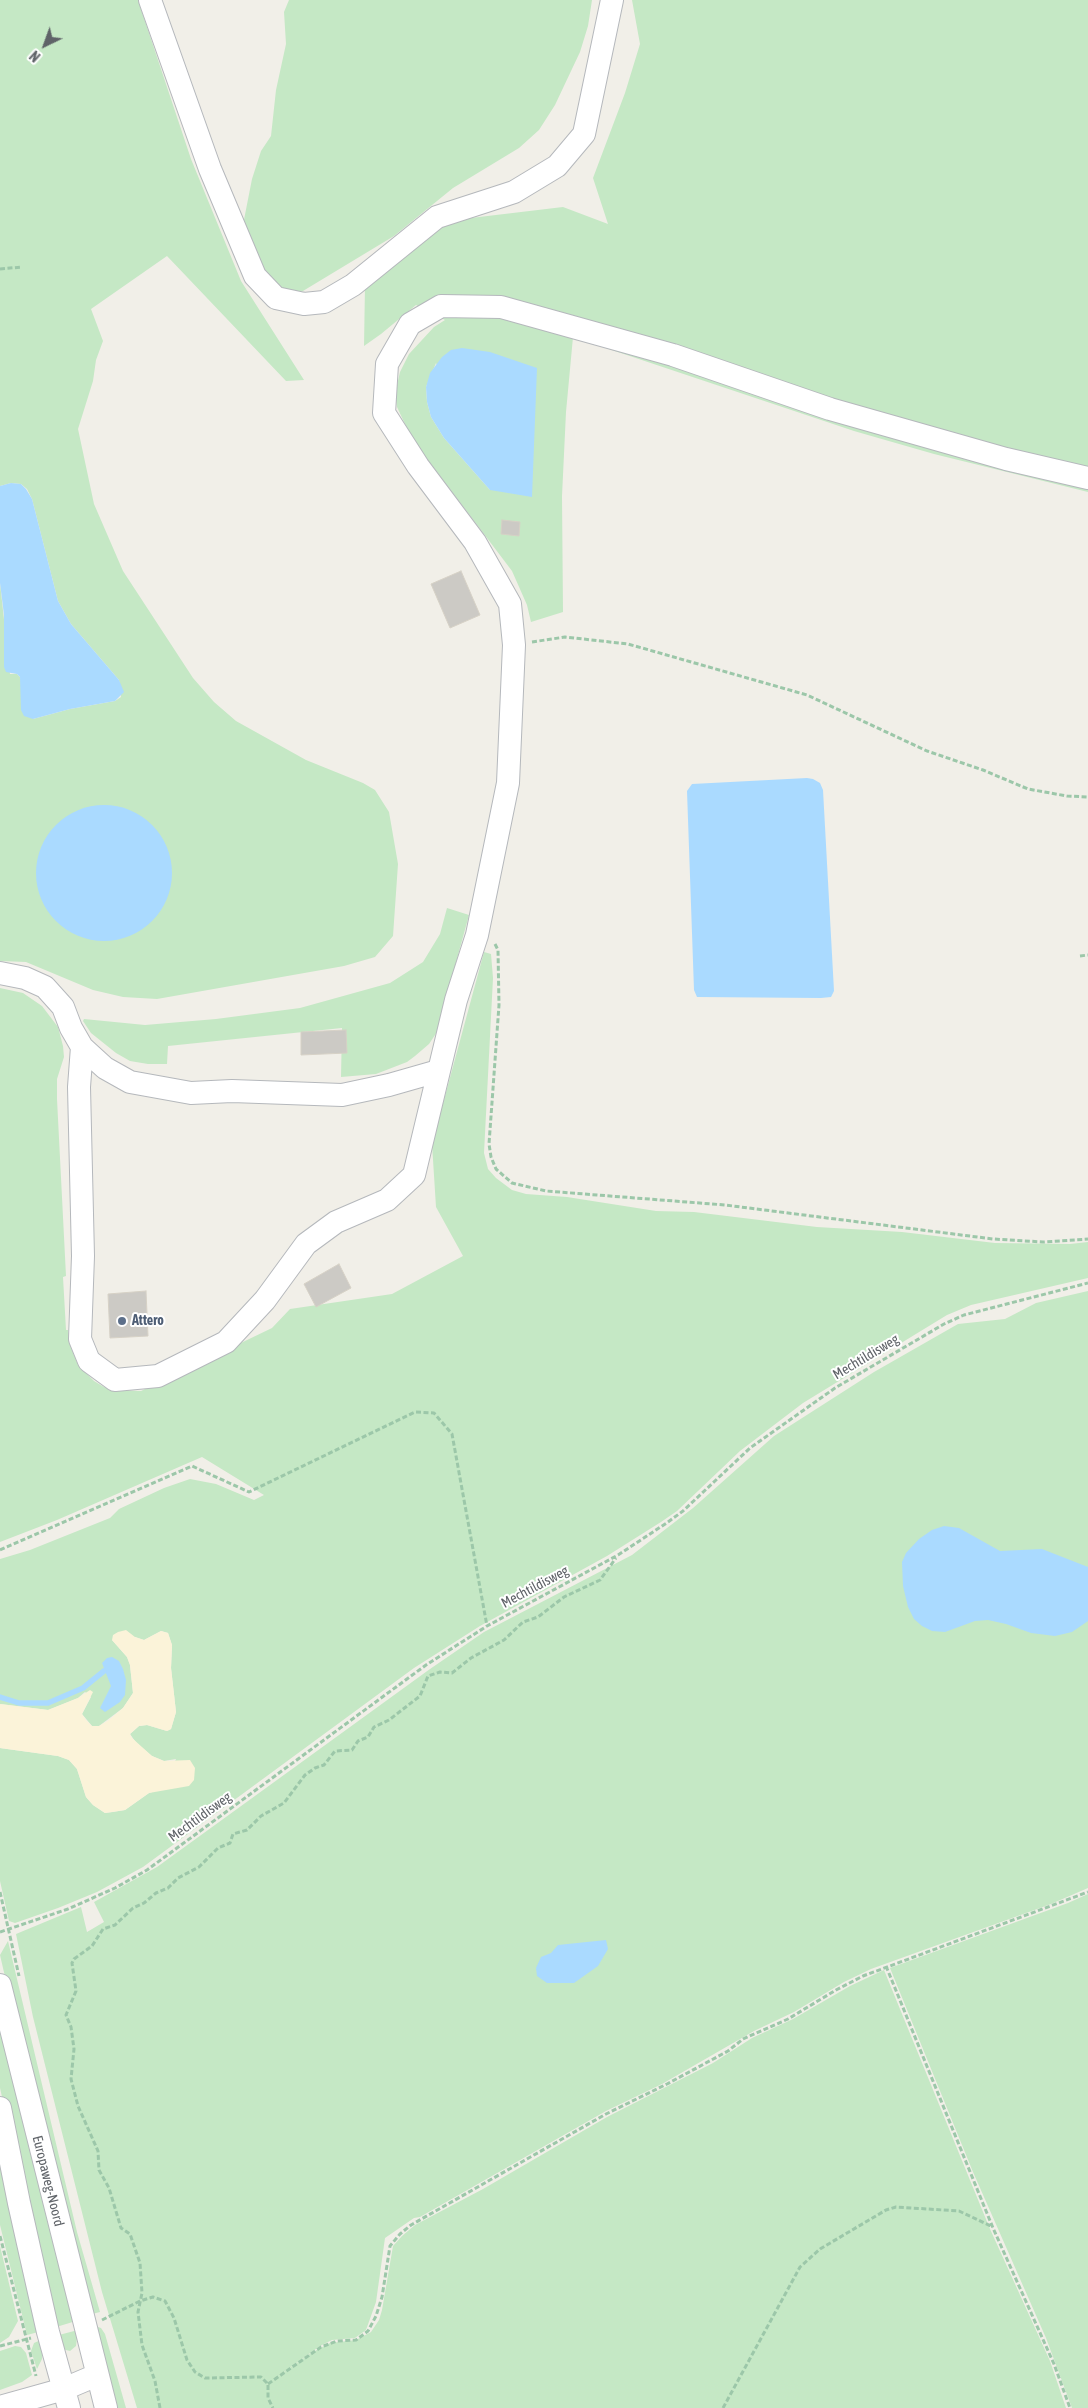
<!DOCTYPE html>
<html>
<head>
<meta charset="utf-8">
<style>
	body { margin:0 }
	#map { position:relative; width:1088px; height:2408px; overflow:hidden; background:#f1efe8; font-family:"Asap Condensed",sans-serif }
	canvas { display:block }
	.north { position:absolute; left:20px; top:20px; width:50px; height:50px; -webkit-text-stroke:4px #fff; paint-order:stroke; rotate:222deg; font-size:14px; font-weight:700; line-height:20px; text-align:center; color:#5f6368 }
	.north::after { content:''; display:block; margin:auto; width:18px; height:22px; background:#5f6368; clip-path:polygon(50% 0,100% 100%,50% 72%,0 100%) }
</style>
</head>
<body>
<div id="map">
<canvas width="1088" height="2408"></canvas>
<div class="north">N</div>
</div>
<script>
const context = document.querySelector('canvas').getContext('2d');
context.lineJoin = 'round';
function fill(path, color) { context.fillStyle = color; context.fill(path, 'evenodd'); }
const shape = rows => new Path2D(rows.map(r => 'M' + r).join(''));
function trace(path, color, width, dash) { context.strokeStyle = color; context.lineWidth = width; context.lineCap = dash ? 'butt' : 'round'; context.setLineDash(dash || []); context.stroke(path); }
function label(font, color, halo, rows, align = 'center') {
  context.font = font + ' "Asap Condensed",sans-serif'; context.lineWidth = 4; context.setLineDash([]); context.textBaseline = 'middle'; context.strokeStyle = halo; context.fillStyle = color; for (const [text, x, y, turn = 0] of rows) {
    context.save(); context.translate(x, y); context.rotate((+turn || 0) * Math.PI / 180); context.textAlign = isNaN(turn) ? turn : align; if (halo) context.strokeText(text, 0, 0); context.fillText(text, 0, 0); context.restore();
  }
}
fill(shape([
	[0,0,138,0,191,159,241,281,304,380,286,381,167,256,91,309,103,341,96,360,93,381,78,429,94,504,123,571,193,678,214,702,236,721,306,760,363,783,375,790,389,812,398,864,393,936,375,957,344,966,157,999,123,997,93,990,26,962,0,961,0,583,10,674,17,674,20,677,33,719,70,709,115,701,121,697,119,680,71,624,58,601,32,499,27,489,21,484,11,483,0,486],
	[289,0,592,0,588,26,580,52,555,105,539,130,519,148,453,188,394,236,298,294,283,290,255,276,240,240,252,179,261,151,271,136,276,90,286,44,284,12],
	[632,0,1088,0,1088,492,934,454,854,431,573,337,566,412,562,496,563,612,531,622,527,605,512,571,412,439,397,407,395,394,400,372,409,354,434,327,445,320,416,305,381,334,364,346,365,286,409,242,454,220,563,207,608,224,593,178,625,93,640,44],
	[436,363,490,490,444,438,431,417,427,402,426,387],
	[447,908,469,915,437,1032,429,1044,415,1056,407,1062,376,1074,341,1077,342,1028,168,1046,167,1064,148,1064,130,1061,116,1053,91,1033,83,1021,84,1019,145,1025,216,1019,300,1008,390,983,423,962,440,934],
	[484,952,491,954,493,978,484,1153,488,1169,496,1178,512,1190,526,1194,567,1197,656,1211,694,1212,817,1227,902,1232,995,1243,1070,1244,1088,1242,1088,1278,971,1305,947,1315,803,1403,740,1451,677,1511,661,1522,607,1556,480,1626,414,1668,143,1867,97,1892,58,1908,15,1923,9,1921,0,1881,0,1748,58,1756,69,1760,77,1769,86,1797,93,1805,105,1813,113,1812,125,1810,149,1793,162,1789,176,1759,164,1761,152,1756,137,1744,130,1734,139,1726,147,1725,167,1731,171,1729,176,1712,171,1668,172,1645,168,1633,161,1631,144,1640,135,1637,112,1640,127,1657,130,1665,133,1693,123,1708,99,1726,92,1726,82,1714,91,1697,85,1692,78,1698,48,1710,0,1704,0,1559,30,1550,110,1518,119,1509,164,1488,190,1479,216,1484,254,1500,264,1495,202,1457,57,1520,0,1542,0,988,23,993,42,1006,58,1027,63,1046,64,1057,57,1079,57,1099,66,1276,63,1277,66,1330,68,1330,70,1345,78,1365,94,1381,104,1387,115,1390,141,1391,272,1328,290,1309,392,1294,463,1256,436,1207,432,1144],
	[1088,1291,1088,1888,1051,1904,871,1969,844,1982,794,2012,754,2031,662,2084,606,2111,420,2217,414,2218,385,2238,376,2302,366,2330,355,2338,332,2340,320,2346,270,2382,311,2353,330,2343,356,2340,371,2332,379,2320,382,2310,393,2246,402,2236,415,2225,483,2189,607,2117,713,2063,752,2038,793,2019,850,1986,884,1970,990,2229,1050,2361,1066,2408,137,2408,102,2292,33,2017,16,1934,81,1907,87,1932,104,1922,94,1902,157,1867,430,1669,484,1632,632,1555,693,1508,774,1436,874,1372,958,1324,1005,1319,1036,1303],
	[1088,1894,1088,2408,1072,2408,1046,2338,973,2172,890,1968,1068,1903],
	[8,1941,77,2232,100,2312,88,2315,38,2120,0,1955],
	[0,2015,76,2321,53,2328,0,2088],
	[0,2158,42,2331,27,2335,0,2225],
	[0,2246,18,2321,9,2337,0,2343],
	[95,2326,101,2328,105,2334,126,2408,114,2408],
	[78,2330,76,2346,70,2351,62,2349,55,2336],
	[43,2339,42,2359,37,2369,31,2351,34,2343],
	[15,2346,21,2347,26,2353,32,2375,22,2382,0,2390,0,2351]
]), '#c5e8c5');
fill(shape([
	[126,1630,135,1637,144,1640,161,1631,168,1633,172,1645,171,1668,176,1712,171,1729,167,1731,147,1725,139,1726,130,1734,132,1738,152,1756,164,1761,190,1760,195,1768,194,1780,189,1786,149,1793,125,1810,105,1813,93,1805,86,1797,77,1769,69,1760,58,1756,0,1748,0,1704,48,1710,78,1698,90,1690,93,1692,82,1714,86,1720,92,1726,99,1726,109,1720,123,1708,133,1693,130,1665,127,1657,112,1640,113,1635,118,1632]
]), '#fbf3d9');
fill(shape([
	[462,348,490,352,537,368,532,497,490,490,444,438,431,417,427,402,426,387,430,373,442,357,451,350],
	[11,483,21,484,26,489,32,499,58,601,71,624,119,680,124,692,115,701,70,709,33,719,24,716,21,710,20,677,17,674,6,672,4,667,4,615,0,583,0,486],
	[807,778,813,779,820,783,823,790,834,991,831,997,821,998,697,997,694,990,687,791,692,784],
	'36 873a68 68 0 1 1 136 0a68 68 0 1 1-136 0Z',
	[944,1526,959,1528,1000,1551,1042,1549,1088,1567,1088,1621,1072,1632,1055,1636,1031,1633,1006,1624,988,1620,975,1621,945,1632,932,1631,922,1626,914,1619,908,1607,903,1586,902,1562,906,1553,919,1539,932,1530],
	[112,1657,119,1661,123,1669,126,1680,125,1695,120,1702,105,1712,100,1708,111,1686,102,1663,107,1658],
	[606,1940,608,1949,598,1966,574,1983,547,1983,537,1976,536,1968,541,1957,551,1953,558,1945]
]), '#aadaff');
trace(shape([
	[0,1697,19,1703,48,1703,83,1688,104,1671]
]), '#aadaff', 5.5);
const building = shape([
	[502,520,520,522,519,536,501,534,502,520],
	[461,571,480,615,450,628,431,584,461,571],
	[346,1030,347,1053,301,1055,301,1032,346,1030],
	[339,1264,351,1288,316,1307,304,1284,339,1264],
	[146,1291,148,1336,110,1338,108,1294,146,1291]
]);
fill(building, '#cccac5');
trace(building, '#d6d1c6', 1);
const minor = shape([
	[150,0,210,169,255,276,276,298,304,304,324,302,353,285,437,217,514,192,557,166,584,134,612,0],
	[0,973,25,978,45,987,63,1007,71,1028,82,1047,105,1068,130,1082,191,1093,232,1091,342,1095,389,1085,438,1071],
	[82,1047,79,1087,83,1256,80,1339,89,1361,115,1380,158,1376,226,1342,265,1300,306,1244,336,1222,387,1200,414,1175,456,1000,477,935,508,783,514,645,510,604,475,542,418,466,384,413,387,364,410,324,441,306,501,307,673,355,830,409,1006,459,1088,478],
	[0,1985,106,2408],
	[0,2108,19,2203,48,2332,69,2408],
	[0,2407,64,2389,97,2375]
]);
trace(minor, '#b5b8bc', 24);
trace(shape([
	[0,269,22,267],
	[532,642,565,637,628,644,807,695,927,751,983,770,1028,789,1067,796,1088,797],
	[495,944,498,950,499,1005,489,1144,491,1157,496,1169,512,1183,546,1191,725,1205,993,1239,1043,1242,1088,1239],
	[1080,956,1088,955],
	[0,1550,192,1466,249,1492,415,1412,434,1413,452,1434,487,1626],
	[0,1892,19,1976],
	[0,1932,68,1909,115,1888,147,1870,426,1665,487,1626,618,1555,668,1522,683,1511,750,1448,835,1388,944,1324,964,1315,1088,1283],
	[886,1966,993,2228,1054,2364,1070,2408],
	[0,2236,36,2376],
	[102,2320,140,2301,153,2297,165,2301,174,2318,187,2360,195,2372,205,2378,261,2377,268,2384,268,2398,273,2408],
	[0,2346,31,2338],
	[268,2384,321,2347,337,2341,356,2340,368,2331,376,2316,382,2297,390,2246,400,2234,411,2225,606,2114,667,2084,728,2051,743,2039,788,2019,836,1990,863,1976,1088,1892],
	[160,2408,155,2381,142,2345,138,2312,142,2293,140,2263,130,2234,121,2228,109,2188,99,2170,98,2151,78,2106,71,2079,74,2049,71,2027,66,2015,76,1991,72,1963,74,1959,92,1946,103,1929,115,1925,133,1908,144,1903,156,1893,168,1888,178,1878,199,1867,218,1848,230,1843,233,1834,247,1830,261,1816,284,1803,305,1775,315,1768,324,1765,335,1751,352,1750,358,1741,368,1737,374,1727,389,1720,420,1696,428,1676,440,1672,452,1673,471,1658,504,1640,523,1622,538,1617,564,1597,600,1580,616,1558],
	[723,2408,800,2267,820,2249,886,2210,896,2207,959,2211,993,2227]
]), '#9cc7a9', 3, [5, 2.5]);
trace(minor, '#fff', 22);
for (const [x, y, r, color] of [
	[122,1321,5,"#5c6f8a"]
]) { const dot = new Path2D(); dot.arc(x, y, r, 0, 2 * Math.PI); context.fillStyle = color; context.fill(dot); trace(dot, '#fff', 2); }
label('bold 14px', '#4e5e75', '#fff', [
	["Attero",132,1321]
], 'left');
label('14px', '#5f6368', '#fff', [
	["Mechtildisweg",866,1357,-31],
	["Mechtildisweg",535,1587,-28],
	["Mechtildisweg",200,1817,-36],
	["Europaweg-Noord",48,2181,76]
]);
</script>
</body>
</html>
